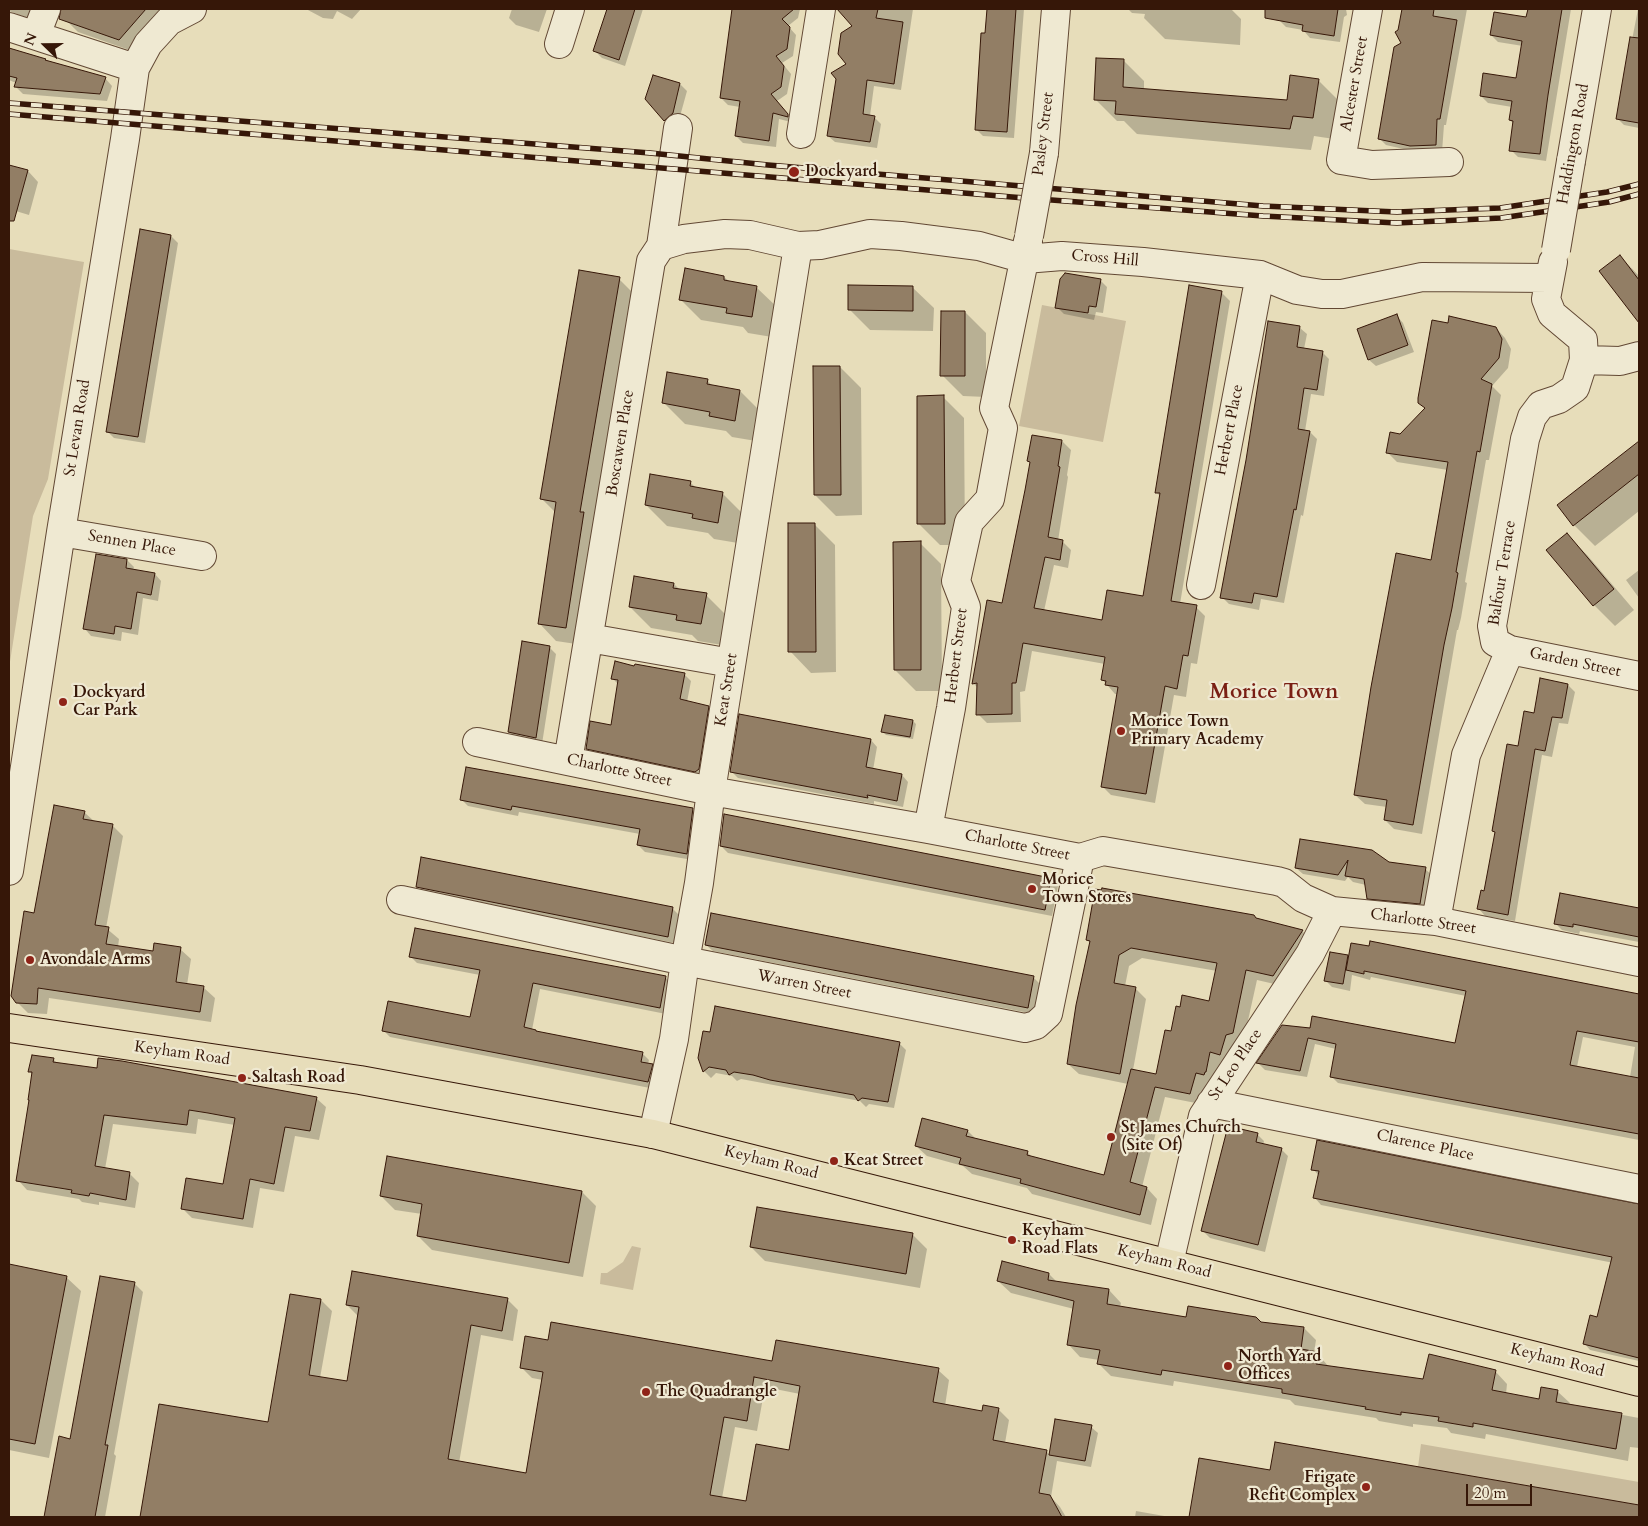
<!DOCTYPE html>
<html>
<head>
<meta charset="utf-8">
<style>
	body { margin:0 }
	#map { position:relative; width:1648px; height:1526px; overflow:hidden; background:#e7ddba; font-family:Cardo,serif }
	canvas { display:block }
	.frame { position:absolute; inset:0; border:10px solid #361708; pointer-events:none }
	.north { position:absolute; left:20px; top:20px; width:50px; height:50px; -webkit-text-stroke:4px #efe9d2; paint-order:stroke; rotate:292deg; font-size:14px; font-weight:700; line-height:20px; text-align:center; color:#361708 }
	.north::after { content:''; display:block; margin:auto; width:18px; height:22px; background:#361708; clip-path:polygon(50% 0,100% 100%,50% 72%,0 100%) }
	.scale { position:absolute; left:1466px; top:1484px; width:66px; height:22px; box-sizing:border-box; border:2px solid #361708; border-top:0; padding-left:6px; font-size:15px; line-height:18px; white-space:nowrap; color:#361708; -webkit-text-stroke:4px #efe9d2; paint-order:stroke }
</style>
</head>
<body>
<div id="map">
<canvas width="1648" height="1526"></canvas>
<div class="frame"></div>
<div class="north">N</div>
<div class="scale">20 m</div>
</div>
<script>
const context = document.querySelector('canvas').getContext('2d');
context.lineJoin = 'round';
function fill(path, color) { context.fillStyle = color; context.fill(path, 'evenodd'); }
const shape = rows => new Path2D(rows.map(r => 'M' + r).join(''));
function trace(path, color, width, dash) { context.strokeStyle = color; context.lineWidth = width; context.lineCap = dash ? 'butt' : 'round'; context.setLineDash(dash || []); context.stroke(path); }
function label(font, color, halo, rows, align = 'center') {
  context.font = font + ' Cardo,serif'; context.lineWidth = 4.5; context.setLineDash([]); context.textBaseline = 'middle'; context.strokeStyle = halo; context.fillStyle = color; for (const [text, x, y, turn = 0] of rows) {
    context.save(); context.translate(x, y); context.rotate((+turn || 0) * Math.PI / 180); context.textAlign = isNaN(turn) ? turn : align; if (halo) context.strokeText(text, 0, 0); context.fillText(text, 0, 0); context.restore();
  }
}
fill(shape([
	[9,249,84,262,48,479,33,516,9,668],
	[1042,305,1126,321,1103,442,1019,426],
	[632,1246,641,1248,633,1290,600,1284,601,1273,607,1273,623,1262],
	[1421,1444,1639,1482,1639,1505,1418,1467]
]), '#c9bb9c');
fill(shape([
	[9,9,31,9,28,18,9,11],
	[70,9,170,9,132,51,78,32,66,20],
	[306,9,361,9,352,19,337,11,333,19,323,18],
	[512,9,547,9,539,32,516,25,509,18],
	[608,9,643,9,625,66,602,58,595,51],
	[734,9,800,9,798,18,788,26,796,35,793,56,782,63,791,74,787,94,777,101,795,123,779,119,776,147,743,143,736,136,740,107,728,105,721,98],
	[846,9,913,9,901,90,874,86,870,116,874,117,881,124,877,148,835,142,828,136,847,64,854,27,845,16],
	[989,9,1024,9,1014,138,983,136,976,129],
	[1128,9,1231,9,1241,19,1240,45,1165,39,1144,18,1145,14,1132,13],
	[1281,9,1346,9,1347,15,1344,17,1340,42,1310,38,1303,30,1286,27,1279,20],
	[1403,9,1467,9,1446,125,1444,125,1442,152,1417,152,1386,145,1379,138,1402,43,1399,31],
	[1529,9,1571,9,1546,161,1518,157,1511,150,1514,124,1510,120,1512,107,1488,103,1481,96,1517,79,1523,46,1498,42,1491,35,1527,18],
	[1638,9,1639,9,1639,128,1624,125,1617,118],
	[9,49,105,78,112,86,107,101,23,94,15,86,16,83,9,80],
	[1123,60,1144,81,1144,90,1288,101,1318,80,1339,101,1334,139,1314,136,1311,150,1137,134,1124,121,1117,121,1096,100],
	[680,84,687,91,679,120,672,127,647,99],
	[9,166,28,171,38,182,29,215,9,209],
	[171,236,178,243,145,443,114,438,107,431],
	[1620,256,1639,276,1639,321,1600,272],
	[724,277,730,282,756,287,778,308,772,337,748,333,743,327,701,320,680,299],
	[619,279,636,296,583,645,556,641,539,623,556,513,542,499],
	[1100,280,1107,287,1103,313,1096,312,1094,320,1064,314,1057,307],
	[912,287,934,308,933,331,870,330,849,309],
	[1221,292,1230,301,1180,604,1196,607,1205,616,1197,664,1191,663,1186,697,1174,695,1155,803,1111,795,1102,786,1118,694,1115,694,1102,679,1105,664,1032,651,1025,691,1020,692,1021,722,987,723,978,714,978,688,974,684,988,602,1003,604,1062,441,1071,450,1067,475,1068,477,1058,541,1062,541,1071,550,1068,568,1054,565,1044,611,1103,621,1144,598,1161,497,1156,492],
	[965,312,986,333,986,397,963,396,942,375],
	[1397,316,1403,323,1414,352,1376,366,1369,360],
	[1300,328,1307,334,1304,349,1322,352,1329,359,1324,396,1311,394,1305,431,1310,432,1317,439,1303,516,1301,515,1284,603,1261,599,1259,610,1229,604,1222,597],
	[1496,328,1505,338,1511,349,1508,368,1492,386,1501,395,1489,460,1486,460,1465,582,1467,583,1461,618,1458,630,1457,630,1422,834,1394,829,1385,820,1387,807,1365,804,1355,795,1432,562,1448,470,1397,462,1387,452],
	[840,367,861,388,862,515,836,516,815,495],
	[707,380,713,387,740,391,761,412,756,441,732,437,726,431,685,424,664,403],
	[943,397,964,418,965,545,940,545,919,524],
	[1639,443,1639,511,1595,546,1574,525,1559,505],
	[690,482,696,488,722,493,743,514,738,543,714,539,708,533,667,526,646,505],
	[814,524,835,545,836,672,811,673,790,651],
	[1567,535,1588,556,1634,610,1615,626,1594,605,1548,550],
	[920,543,941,564,942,691,916,691,895,670],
	[127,560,134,567,133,570,155,574,161,581,158,601,143,598,138,635,122,632,121,641,91,636,85,629],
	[1639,570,1639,598,1626,580],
	[674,584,680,590,706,595,727,616,722,645,698,641,692,635,651,628,630,607],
	[549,647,556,654,542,744,516,739,509,732],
	[684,674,691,681,687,702,708,707,715,714,705,776,594,755,587,748,612,726,618,684,612,678],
	[1568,685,1575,692,1568,724,1559,723,1552,757,1542,755,1515,921,1485,916,1479,909,1485,892,1496,833,1493,831,1535,715],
	[913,721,916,724,913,739,886,735,883,732],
	[871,740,877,747,873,770,902,775,908,782,903,807,874,801,874,804,738,778,731,771],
	[461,799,692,809,699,816,693,860,645,852,638,845,640,834,519,812,518,816,468,806],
	[84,812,95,822,112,825,123,836,106,928,119,939,118,947,154,953,180,949,191,959,187,985,204,988,215,998,211,1022,49,998,47,1014,28,1013,17,1002,35,915],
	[721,846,1051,879,1058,886,1052,916,728,853],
	[1372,851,1389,863,1425,869,1432,875,1426,910,1375,905,1368,898,1366,885,1353,882,1348,877,1345,881,1303,874,1296,868],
	[418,886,672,908,679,915,675,943,424,893],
	[1561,894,1639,909,1639,942,1580,931,1579,934,1562,930,1555,923],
	[1258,920,1302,931,1313,941,1283,986,1257,980,1243,1043,1230,1064,1221,1062,1216,1082,1214,1085,1207,1083,1201,1104,1165,1097,1142,1187,1147,1188,1157,1199,1151,1225,1032,1194,1027,1188,972,1174,963,1166,927,1156,916,1146,968,1131,977,1140,1027,1152,1033,1158,1104,1177,1128,1084,1079,1074,1068,1064,1091,944,1087,939],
	[1142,958,1217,971,1210,1003,1157,1075,1133,1070,1146,999,1135,988,1125,986,1129,966],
	[1371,942,1639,995,1639,1140,1338,1083,1331,1076,1336,1049,1315,1044,1307,1077,1265,1070,1258,1063,1282,1027,1456,1045,1466,996,1371,977,1370,980,1352,975,1350,991,1332,987,1325,980,1348,956,1349,958,1370,948],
	[1583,1037,1635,1047,1630,1077,1577,1067],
	[706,945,1033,977,1040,984,1034,1014,713,951],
	[410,956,665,977,672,984,666,1014,540,989,532,1030,538,1033,642,1053,649,1060,648,1064,652,1065,659,1072,655,1089,390,1037,383,1030,471,1018,480,975,417,963],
	[899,1043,906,1050,894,1108,869,1104,866,1107,860,1101,741,1079,737,1081,732,1076,716,1073,711,1078,704,1071,699,1058],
	[53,1059,58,1064,316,1098,326,1107,319,1140,295,1136,284,1192,260,1188,253,1228,192,1218,182,1208,224,1186,235,1125,198,1119,196,1134,113,1124,105,1169,129,1173,139,1183,135,1208,99,1202,99,1205,82,1202,79,1199,27,1190,18,1180,30,1101,33,1075,30,1072],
	[1257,1134,1264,1141,1263,1145,1281,1149,1288,1156,1265,1252,1210,1238,1203,1231],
	[1313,1169,1639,1205,1639,1268,1321,1205,1315,1198,1319,1176],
	[582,1192,596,1206,583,1277,432,1250,418,1236,422,1214,395,1210,381,1196],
	[913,1235,927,1249,920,1288,765,1261,751,1247],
	[1003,1263,1049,1274,1057,1282,1109,1290,1121,1303,1120,1307,1187,1318,1304,1328,1316,1340,1314,1353,1317,1353,1329,1367,1424,1380,1495,1371,1507,1384,1506,1394,1540,1400,1557,1391,1570,1403,1569,1405,1639,1418,1639,1448,1630,1447,1628,1461,1486,1434,1485,1439,1451,1433,1447,1428,1413,1424,1413,1427,1379,1421,1376,1418,1295,1405,1290,1400,1174,1381,1173,1386,1111,1376,1099,1364,1099,1360,1080,1357,1068,1344,1074,1309,1011,1293,998,1281],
	[9,1265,66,1277,81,1291,49,1458,9,1450],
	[134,1283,143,1292,114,1454,116,1456,105,1517,46,1517,60,1438,71,1440],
	[1605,1289,1639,1298,1639,1361,1590,1350,1584,1343,1598,1318],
	[291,1295,321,1300,332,1311,320,1378,348,1383,358,1316,347,1305,507,1299,518,1310,513,1341,481,1335,459,1463,527,1474,543,1380,532,1378,521,1367,549,1342,773,1362,938,1370,949,1380,945,1406,983,1412,998,1409,1009,1420,1005,1443,1046,1451,1050,1455,1091,1427,1098,1433,1091,1467,1057,1461,1051,1497,1060,1507,1066,1517,141,1517,160,1405,269,1424],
	[765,1387,800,1394,790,1451,747,1502,722,1498,735,1427,757,1431],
	[1276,1444,1639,1506,1639,1517,1190,1517,1200,1460,1271,1472],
	[1136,1511,1170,1517,1135,1517]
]), '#0003');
const building = shape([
	[61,9,146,9,119,40,59,19,61,9],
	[607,9,635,9,619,60,593,51,607,9],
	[732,9,794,9,782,19,790,27,787,49,776,56,784,66,781,87,771,94,788,114,788,117,773,113,769,141,735,136,740,101,720,98,732,9],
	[837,9,878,9,876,18,903,22,894,84,867,80,863,114,875,116,870,142,827,136,836,79,831,73,846,64,838,54,841,33,852,26,837,9],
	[987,9,1016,9,1007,132,975,130,981,33,985,33,987,9],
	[1265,9,1338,9,1334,36,1302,31,1303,25,1265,18,1265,9],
	[1402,9,1434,9,1433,16,1457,20,1440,119,1437,119,1436,145,1410,146,1378,139,1394,47,1401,43,1395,32,1398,30,1402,9],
	[1528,9,1562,9,1548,95,1540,154,1509,151,1513,121,1509,120,1512,101,1480,96,1483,73,1516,78,1522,41,1490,35,1494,12,1526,17,1528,9],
	[1630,37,1639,38,1639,123,1616,119,1630,37],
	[9,48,46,59,45,60,106,77,100,94,14,87,17,78,9,76,9,48],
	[1096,58,1124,59,1123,87,1287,100,1290,75,1319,79,1313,118,1293,116,1290,129,1115,114,1116,101,1094,100,1096,58],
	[653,75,680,83,673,113,664,121,645,99,653,75],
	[9,165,28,170,14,221,9,221,9,165],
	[140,229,171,235,138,437,106,432,140,229],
	[1620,255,1639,280,1639,323,1599,271,1620,255],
	[685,268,724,276,724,280,757,286,752,317,726,313,727,308,679,300,685,268],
	[579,270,620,277,580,512,584,512,566,628,538,624,556,502,540,499,579,270],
	[1065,273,1101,279,1096,307,1089,306,1088,313,1055,308,1060,279,1065,273],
	[848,285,913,286,913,311,848,310,848,285],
	[1189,285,1222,291,1171,601,1197,605,1188,656,1183,655,1177,689,1165,686,1146,794,1101,787,1118,687,1105,685,1106,681,1101,680,1105,657,1023,643,1016,683,1012,683,1012,714,976,715,977,683,972,684,987,600,1002,603,1025,490,1030,462,1027,461,1032,435,1062,440,1058,466,1060,467,1048,537,1063,540,1060,560,1045,557,1034,608,1102,620,1107,590,1143,596,1160,493,1155,493,1189,285],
	[941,311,965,311,965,376,940,376,941,311],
	[1397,314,1408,345,1368,360,1357,329,1397,314],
	[1449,316,1496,327,1502,339,1499,358,1481,379,1492,384,1480,452,1477,451,1456,572,1458,573,1452,608,1444,645,1413,825,1384,820,1387,800,1354,795,1371,687,1396,553,1431,560,1448,462,1386,453,1390,432,1400,434,1425,408,1418,403,1418,398,1432,320,1448,323,1449,316],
	[1268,321,1300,326,1297,347,1323,351,1317,390,1304,388,1298,429,1310,431,1296,510,1294,509,1277,597,1254,593,1252,603,1220,598,1246,460,1268,321],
	[813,366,840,366,841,495,814,495,813,366],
	[667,372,708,379,707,384,740,390,735,421,709,416,710,412,662,403,667,372],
	[944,395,945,524,917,524,917,396,944,395],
	[1639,441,1639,474,1573,526,1557,505,1639,441],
	[650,474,691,481,690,486,723,492,718,523,692,518,693,514,645,505,650,474],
	[788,523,815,523,816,652,788,652,788,523],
	[1567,533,1614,589,1593,606,1546,550,1567,533],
	[921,541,921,670,894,670,893,542,921,541],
	[96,554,127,559,126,568,155,573,151,595,137,592,131,629,115,626,114,634,83,629,96,554],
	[634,576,674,583,673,588,707,593,701,624,676,620,677,615,629,607,634,576],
	[522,641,550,646,536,738,508,732,522,641],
	[615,661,634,666,635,664,685,673,680,699,709,706,699,769,695,772,586,749,590,721,611,725,618,680,611,679,615,661],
	[1540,678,1568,684,1562,718,1552,717,1545,751,1535,749,1508,915,1477,909,1481,890,1484,891,1495,832,1492,831,1507,744,1518,746,1524,711,1534,713,1540,678],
	[739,714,871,739,866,767,902,774,897,801,867,795,868,798,730,772,739,714],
	[885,715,913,720,910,737,881,732,885,715],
	[466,767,693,808,687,854,637,845,640,829,512,806,511,810,460,800,466,767],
	[54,805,85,811,83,819,113,824,95,925,109,927,106,944,153,951,154,943,181,947,176,982,204,986,200,1012,38,988,37,1004,16,1003,11,996,24,911,34,913,54,805],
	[724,814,1051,878,1045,910,720,846,724,814],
	[1300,839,1372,850,1389,862,1426,867,1420,904,1367,899,1364,879,1345,876,1348,860,1338,875,1295,868,1300,839],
	[421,857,673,907,668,937,416,887,421,857],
	[1102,888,1254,915,1256,918,1303,930,1273,976,1246,970,1233,1033,1226,1035,1220,1055,1210,1052,1206,1072,1205,1072,1204,1075,1196,1073,1190,1094,1155,1087,1130,1182,1147,1187,1140,1215,1020,1183,1021,1179,959,1164,961,1158,915,1146,922,1118,968,1130,966,1136,1028,1151,1027,1155,1104,1175,1131,1069,1156,1074,1165,1030,1171,1031,1176,1006,1180,1007,1182,995,1209,1001,1217,963,1131,948,1119,955,1114,983,1136,987,1120,1074,1067,1064,1076,1005,1090,941,1086,940,1095,889,1101,890,1102,888],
	[1560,893,1639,908,1639,937,1573,924,1573,927,1554,924,1560,893],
	[711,913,1034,976,1028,1008,705,945,711,913],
	[415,928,666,976,660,1008,533,983,524,1027,536,1030,536,1031,643,1052,641,1062,653,1064,648,1082,382,1031,388,1001,470,1017,480,970,409,957,415,928],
	[1370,941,1639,994,1639,1042,1577,1031,1570,1065,1639,1078,1639,1134,1330,1077,1336,1044,1308,1038,1300,1071,1256,1063,1282,1025,1310,1028,1312,1016,1455,1043,1466,991,1364,971,1364,974,1346,970,1351,943,1369,946,1370,941],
	[1330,952,1348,955,1343,984,1324,981,1330,952],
	[715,1006,900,1042,888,1102,862,1098,858,1101,854,1095,770,1080,753,1075,734,1072,729,1075,726,1070,709,1067,703,1072,698,1058,703,1031,710,1032,715,1006],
	[32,1055,54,1058,53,1062,97,1068,98,1058,122,1061,317,1097,310,1131,285,1127,274,1184,250,1179,243,1219,181,1209,186,1178,223,1184,235,1118,208,1113,189,1110,187,1125,104,1115,95,1166,130,1172,126,1200,90,1193,89,1196,71,1193,72,1190,16,1181,29,1100,28,1100,32,1072,28,1072,32,1055],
	[1228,1126,1258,1133,1256,1142,1282,1148,1258,1245,1201,1231,1228,1126],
	[1317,1140,1639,1204,1639,1358,1583,1344,1590,1315,1597,1317,1612,1257,1313,1198,1319,1171,1311,1170,1317,1140],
	[387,1156,582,1191,569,1263,417,1236,422,1204,380,1196,387,1156],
	[757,1207,913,1233,906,1274,750,1247,757,1207],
	[1002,1261,1049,1273,1048,1280,1109,1289,1107,1304,1186,1317,1188,1306,1256,1317,1261,1322,1304,1327,1301,1349,1318,1352,1316,1364,1423,1379,1429,1354,1496,1370,1492,1390,1539,1399,1541,1387,1558,1390,1556,1402,1622,1413,1616,1449,1473,1423,1473,1427,1438,1421,1439,1417,1401,1412,1401,1415,1365,1409,1366,1407,1282,1393,1282,1389,1162,1370,1161,1375,1097,1364,1100,1350,1067,1345,1074,1301,997,1281,1002,1261],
	[9,1264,67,1276,35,1444,9,1439,9,1264],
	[352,1271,508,1298,502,1331,471,1325,448,1459,526,1473,543,1372,520,1368,525,1336,548,1340,551,1322,772,1361,776,1340,939,1368,933,1402,982,1411,983,1405,999,1408,993,1440,1047,1450,1039,1493,1050,1495,1062,1517,140,1517,159,1404,268,1422,290,1294,321,1299,309,1375,347,1381,359,1307,346,1305,352,1271],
	[754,1377,800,1386,789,1450,756,1444,746,1501,710,1495,724,1417,747,1421,754,1377],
	[100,1276,135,1282,105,1445,108,1445,95,1517,44,1517,59,1436,70,1439,100,1276],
	[1055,1419,1092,1425,1085,1461,1049,1455,1055,1419],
	[1275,1442,1639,1505,1639,1517,1189,1517,1199,1458,1270,1470,1275,1442]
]);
fill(building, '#927e65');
trace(building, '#361708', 1);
const minor = shape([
	[1368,9,1341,160,1372,165,1449,162],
	[9,27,135,68],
	[36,35,46,9],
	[559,44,570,9],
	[801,134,821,9],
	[1044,153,1056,9],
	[1571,161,1597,9],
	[661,246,684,239,725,234,750,235,798,246,820,245,870,234,901,236,979,246,1025,259,1062,256,1143,262,1260,275,1297,290,1322,294,1342,294,1422,277,1549,278],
	[1584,360,1620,361,1639,356],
	[61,532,202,556],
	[1201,585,1260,275],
	[589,638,731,663],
	[1510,650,1639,676],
	[477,742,711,791,928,829,1080,858,1103,851,1277,881,1284,883,1303,898,1332,911,1436,921,1639,962],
	[568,761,651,261,661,246,678,128],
	[928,829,951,708,966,607,956,581,969,522,990,499,1003,428,994,408,1028,241],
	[9,871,61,532,125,139,135,68,148,44,169,21,192,9],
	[401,900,685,961,1025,1028,1036,1025,1048,1014,1080,858],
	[1436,921,1466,755,1510,650,1495,642,1492,626,1525,439,1532,417,1541,405,1559,399,1575,388,1584,360,1583,340,1552,314,1546,299,1553,262],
	[1211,1103,1639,1189],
	[653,1134,674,1039,685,961,699,883,711,791,798,246],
	[1169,1263,1203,1116,1310,954,1332,911]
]);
const major = shape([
	[9,1028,360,1080,653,1134,1639,1382]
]);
trace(minor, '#624834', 30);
trace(major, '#361708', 30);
trace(minor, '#efe9d2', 28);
trace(major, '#e7ddba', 28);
const rail = shape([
	[9,103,650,153,768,165,1263,206,1397,212,1500,208,1607,192,1639,184],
	[9,114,1012,197,1263,216,1397,223,1501,218,1609,202,1639,194]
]);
trace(rail, '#361708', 5.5);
trace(rail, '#efe9d2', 4, [11]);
const minorBridge = shape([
	[1029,236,1044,153],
	[1556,250,1571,161]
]);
trace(minorBridge, '#624834', 30, []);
trace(minorBridge, '#efe9d2', 28);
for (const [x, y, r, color] of [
	[794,172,6,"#8f2418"],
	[63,702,5,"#8f2418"],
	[1121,731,5,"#8f2418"],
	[1032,889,5,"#8f2418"],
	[30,960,5,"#8f2418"],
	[242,1078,5,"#8f2418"],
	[1111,1137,5,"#8f2418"],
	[834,1161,5,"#8f2418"],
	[1012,1240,5,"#8f2418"],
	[1228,1366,5,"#8f2418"],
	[646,1392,5,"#8f2418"],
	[1366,1487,5,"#8f2418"]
]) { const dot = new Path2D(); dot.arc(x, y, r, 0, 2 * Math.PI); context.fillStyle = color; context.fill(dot); trace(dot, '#efe9d2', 2); }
label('16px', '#361708', '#efe9d2', [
	["Alcester Street",1355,84,-80],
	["Pasley Street",1044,134,-83],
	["Haddington Road",1574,144,-80],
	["Cross Hill",1105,259,5],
	["St Levan Road",78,428,-81],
	["Herbert Place",1230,430,-79],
	["Boscawen Place",621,443,-81],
	["Sennen Place",132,544,10],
	["Balfour Terrace",1503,573,-81],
	["Herbert Street",957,656,-83],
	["Garden Street",1575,663,12],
	["Keat Street",727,690,-81],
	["Charlotte Street",619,771,12],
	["Charlotte Street",1017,846,11],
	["Charlotte Street",1423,922,8],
	["Warren Street",804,985,11],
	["Keyham Road",182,1054,8],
	["St Leo Place",1236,1065,-56],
	["Clarence Place",1425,1146,12],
	["Keyham Road",771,1163,14],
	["Keyham Road",1164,1262,14],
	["Keyham Road",1557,1361,14]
]);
label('bold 16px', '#361708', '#efe9d2', [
	["Dockyard",805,172],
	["Dockyard",73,693],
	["Car Park",73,711],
	["Morice Town",1131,722],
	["Primary Academy",1131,740],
	["Morice",1042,880],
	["Town Stores",1042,898],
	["Avondale Arms",40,960],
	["Saltash Road",252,1078],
	["St James Church",1121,1128],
	["(Site Of)",1121,1146],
	["Keat Street",844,1161],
	["Keyham",1022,1231],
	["Road Flats",1022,1249],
	["North Yard",1238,1357],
	["Offices",1238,1375],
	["The Quadrangle",656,1392],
	["Frigate",1356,1478,"right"],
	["Refit Complex",1356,1496,"right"]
], 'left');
label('bold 21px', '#7a1f14', '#efe9d2', [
	["Morice Town",1274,693]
]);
</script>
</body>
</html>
